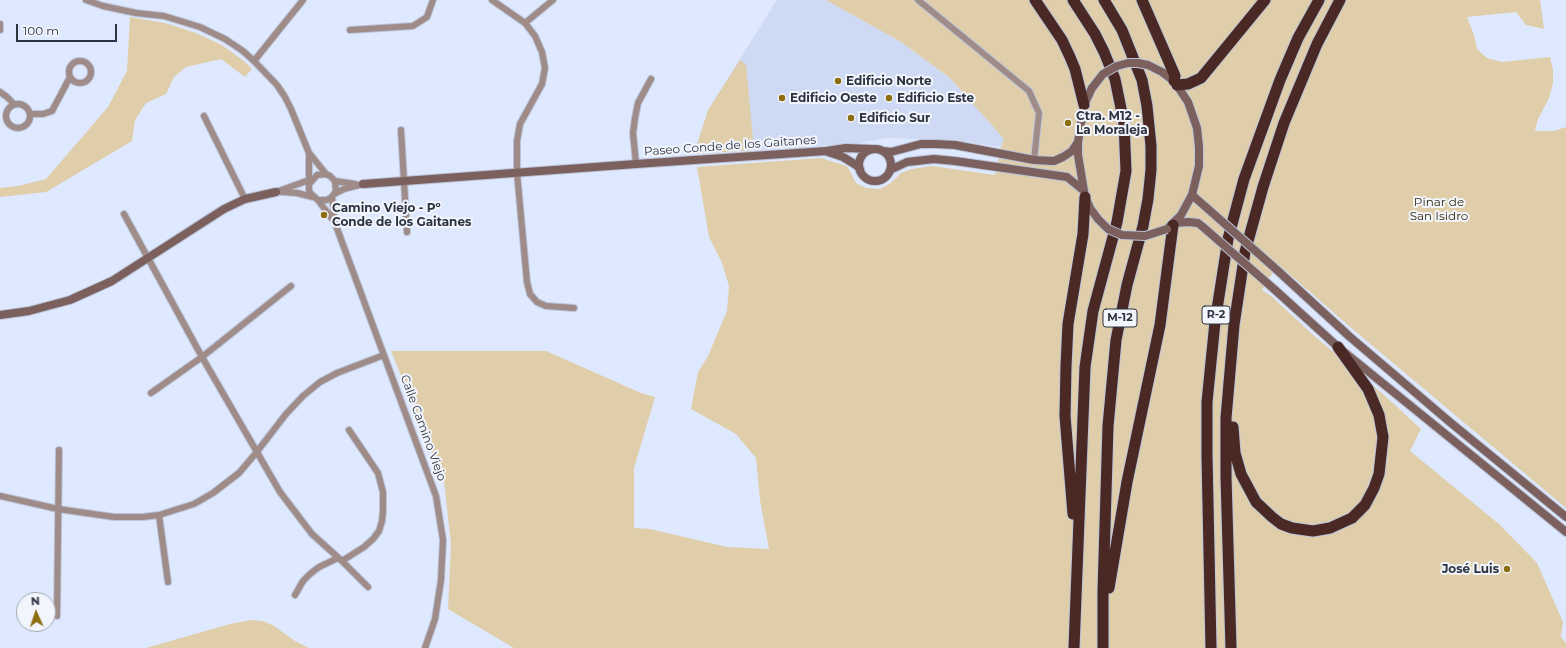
<!DOCTYPE html>
<html>
<head>
<meta charset="utf-8">
<style>
	body { margin:0 }
	#map { position:relative; width:1566px; height:648px; overflow:hidden; background:#dee8fe; font-family:Montserrat,sans-serif }
	canvas { display:block }
	.north { position:absolute; left:16px; top:592px; width:40px; height:40px; box-sizing:border-box; background:#f2f5fc; border:1px solid #a3a7b1; border-radius:50%; rotate:357deg; font-size:11px; font-weight:700; line-height:16px; text-align:center; color:#2d3341 }
	.north::after { content:''; display:block; margin:auto; width:14px; height:18px; background:#8c6d0f; clip-path:polygon(50% 0,100% 100%,50% 72%,0 100%) }
	.scale { position:absolute; left:16px; top:24px; width:101px; height:18px; box-sizing:border-box; border:2px solid #2d3341; border-top:0; padding-left:5px; font-size:12px; line-height:14px; white-space:nowrap; color:#2d3341; -webkit-text-stroke:3px #f2f5fc; paint-order:stroke }
</style>
</head>
<body>
<div id="map">
<canvas width="1566" height="648"></canvas>
<div class="north">N</div>
<div class="scale">100 m</div>
</div>
<script>
const context = document.querySelector('canvas').getContext('2d');
context.lineJoin = 'round';
function fill(path, color) { context.fillStyle = color; context.fill(path, 'evenodd'); }
const shape = rows => new Path2D(rows.map(r => 'M' + r).join(''));
function trace(path, color, width, dash) { context.strokeStyle = color; context.lineWidth = width; context.lineCap = dash ? 'butt' : 'round'; context.setLineDash(dash || []); context.stroke(path); }
function label(font, color, halo, rows, align = 'center') {
  context.font = font + ' Montserrat,sans-serif'; context.lineWidth = 4; context.setLineDash([]); context.textBaseline = 'middle'; context.strokeStyle = halo; context.fillStyle = color; for (const [text, x, y, turn = 0] of rows) {
    context.save(); context.translate(x, y); context.rotate((+turn || 0) * Math.PI / 180); context.textAlign = isNaN(turn) ? turn : align; if (halo) context.strokeText(text, 0, 0); context.fillText(text, 0, 0); context.restore();
  }
}
fill(shape([
	[777,0,826,0,901,42,950,78,1004,139,1001,147,956,140,887,138,858,143,694,154,708,110]
]), '#ced9f3');
fill(shape([
	[826,0,1540,0,1544,29,1526,25,1516,12,1467,17,1474,35,1477,49,1487,58,1502,62,1550,57,1553,70,1553,83,1549,98,1538,119,1535,131,1554,131,1566,127,1566,508,1349,326,1278,264,1262,290,1271,296,1311,333,1383,394,1421,429,1410,451,1499,524,1537,563,1563,622,1561,637,1566,643,1566,648,514,648,448,609,451,544,444,481,391,351,546,351,641,393,655,397,634,468,634,528,650,529,727,547,769,549,760,500,756,458,736,434,691,409,698,372,708,356,727,311,729,286,722,263,709,237,697,167,821,158,847,166,856,183,866,188,880,189,891,183,901,173,912,169,932,166,995,175,1001,147,1004,139,950,78,901,42],
	[130,17,165,23,196,33,222,45,244,61,252,69,245,77,221,59,186,67,174,77,166,94,146,103,135,120,132,141,46,192,0,197,0,188,18,186,46,179,108,107,127,71],
	[740,60,746,65,754,150,694,154,708,110],
	[251,620,263,621,274,626,295,641,309,648,146,648,230,624]
]), '#dfcea9');
const street = shape([
	[86,0,103,6,136,13,164,16,200,27,225,39,243,51,254,61,277,85,285,97,291,109,309,153,309,190,311,194,318,200,327,200,332,197,336,191,335,181,330,176,326,174,317,175,310,183],
	[492,0,525,23,535,36,542,52,545,68,542,84,520,124,517,141,517,173,527,282,530,294,537,302,546,306,574,308],
	[918,0,1029,91,1039,113,1034,160],
	[525,23,553,0],
	[0,24,0,30],
	[350,30,413,26,427,17,433,0],
	[254,61,303,0],
	'69 72a11 11 0 1 1 22 0a11 11 0 1 1-22 0Z',
	[0,92,7,97,14,104],
	'6 116a12 12 0 1 1 24 0a12 12 0 1 1-24 0Z',
	[30,114,43,114,52,111,70,77],
	[204,116,245,199],
	[401,130,407,232],
	[310,154,326,174],
	[636,164,633,133,635,118,638,103,651,79],
	[335,181,355,184],
	[276,192,312,179],
	[282,192,297,193,313,197],
	[334,194,344,189,363,184],
	[332,197,335,223,436,496,443,540,441,580,435,619,425,648],
	[318,200,333,220],
	[124,214,202,357,280,492,312,534,342,561,364,547,373,539,379,531,382,521,383,511,383,492,378,473,349,430],
	[151,393,202,357,291,286],
	[0,496,58,509,114,517,143,517,159,515,194,504,213,493,239,473,256,453,286,414,303,396,320,382,337,373,384,355],
	[159,515,168,582],
	[342,561,368,587],
	[295,595,303,581,310,574,319,567,338,558],
	[57,616,59,450]
]);
const secondary = shape([
	[1162,72,1174,81,1188,102,1197,128,1199,147,1199,166,1192,195,1181,215,1169,227],
	[1092,88,1084,105,1078,142,1078,155,1085,197,1090,208,1098,219],
	'859 165a16 16 0 1 1 32 0a16 16 0 1 1-32 0Z',
	[883,151,891,152,921,144,936,144,955,145,1034,160,1054,161,1063,157,1072,151,1078,142],
	[828,152,843,157,856,165,860,169],
	[890,170,907,162,934,159,955,161,1067,177,1083,190],
	[363,184,636,164,826,151,846,148,872,149],
	[1192,195,1208,209],
	[1175,223,1188,222,1198,223,1203,227],
	[1277,270,1350,337,1451,423,1566,517],
	[1274,289,1338,347,1566,532],
	[0,315,29,311,70,300,112,281,224,209,245,199,276,192]
]);
const highway = shape([
	[1035,0,1062,40,1070,57,1075,69,1084,105],
	[1073,0,1095,34,1104,52,1115,79,1124,123,1126,171,1117,222,1093,311,1085,367,1074,648],
	[1142,0,1169,62,1175,76,1174,81],
	[1177,85,1188,84,1201,78,1265,0],
	[1233,427,1235,453,1241,474,1256,502,1272,517,1281,524,1292,528,1313,531,1330,528,1352,518,1365,505,1374,488,1379,474,1383,437,1379,415,1368,389,1338,347],
	[1073,514,1065,416,1066,366,1068,324,1083,234,1085,197],
	[1109,588,1127,482,1160,325,1173,225],
	[1103,648,1103,592,1108,426,1116,340,1127,285,1143,226,1148,199,1151,170,1151,146,1147,106,1142,80,1122,30,1104,0],
	[1211,648,1207,455,1207,402,1215,322,1228,239,1244,179,1280,80,1298,38,1319,0],
	[1231,648,1226,477,1226,418,1234,325,1245,252,1263,187,1284,123,1317,44,1340,0]
]);
trace(street, '#bbc4d8', 8);
trace(secondary, '#bbc4d8', 10);
trace(highway, '#bbc4d8', 13);
trace(street, '#9f8c89', 6);
trace(secondary, '#7b605d', 8);
trace(highway, '#4a2824', 11);
const secondaryBridge = shape([
	[1092,88,1103,74,1117,66,1128,63,1138,63,1148,65,1162,72],
	[1208,209,1277,270],
	[1098,219,1108,229,1122,235,1145,236,1167,229],
	[1203,227,1274,289]
]);
trace(secondaryBridge, '#bbc4d8', 10, []);
trace(secondaryBridge, '#7b605d', 8);
for (const [x, y, r, color] of [
	[838,81,4,"#8c6d0f"],
	[782,98,4,"#8c6d0f"],
	[889,98,4,"#8c6d0f"],
	[851,118,4,"#8c6d0f"],
	[1068,123,4,"#8c6d0f"],
	[324,215,4,"#8c6d0f"],
	[1507,569,4,"#8c6d0f"]
]) { const dot = new Path2D(); dot.arc(x, y, r, 0, 2 * Math.PI); context.fillStyle = color; context.fill(dot); trace(dot, '#f2f5fc', 1.5); }
for (const [x, y, w] of [
	[1216,315,28],
	[1120,318,34]
]) { const box = new Path2D(); box.roundRect(x - w / 2, y - 9, w, 18, 3); context.fillStyle = '#f2f5fc'; context.fill(box); trace(box, '#2d3341', 1); }
label('bold 11px', '#2d3341', null, [
	["R-2",1216,315],
	["M-12",1120,318]
]);
label('bold 12px', '#2d3341', '#f2f5fc', [
	["Edificio Norte",846,81],
	["Edificio Oeste",790,98],
	["Edificio Este",897,98],
	["Ctra. M12 -",1076,116],
	["La Moraleja",1076,130],
	["Edificio Sur",859,118],
	["Camino Viejo - Pº",332,208],
	["Conde de los Gaitanes",332,222],
	["José Luis",1499,569,"right"]
], 'left');
label('12px', '#2d3341', '#f2f5fc', [
	["Paseo Conde de los Gaitanes",730,146,-4],
	["Calle Camino Viejo",423,428,70]
]);
label('12px', '#352a0d', '#f2f5fc', [
	["Pinar de",1439,202],
	["San Isidro",1439,216]
]);
</script>
</body>
</html>
